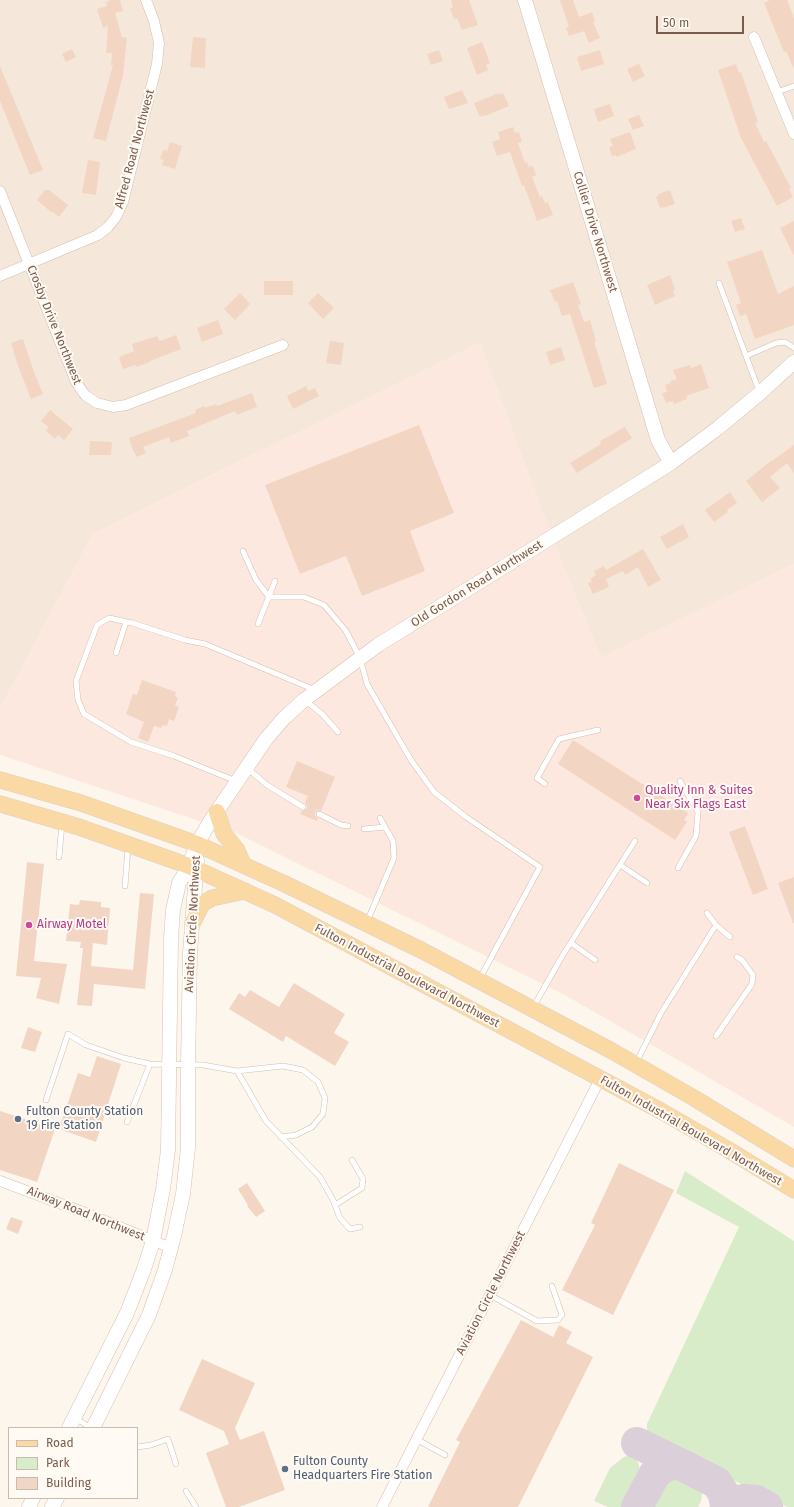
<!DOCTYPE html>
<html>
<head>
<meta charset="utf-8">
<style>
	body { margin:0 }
	#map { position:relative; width:794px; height:1507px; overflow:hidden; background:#fdf6ec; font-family:"Fira Sans",sans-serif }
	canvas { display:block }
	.legend { position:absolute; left:8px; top:1427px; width:130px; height:72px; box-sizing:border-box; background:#fffaf3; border:1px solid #cabbb1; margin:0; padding:5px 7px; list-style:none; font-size:12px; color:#7a5c4d }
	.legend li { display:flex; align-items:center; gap:8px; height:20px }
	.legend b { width:20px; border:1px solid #cabbb1 }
	.scale { position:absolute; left:656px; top:16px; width:88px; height:18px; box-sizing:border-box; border:2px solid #7a5c4d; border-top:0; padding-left:5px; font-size:12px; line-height:14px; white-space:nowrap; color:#7a5c4d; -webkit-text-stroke:3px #fffaf3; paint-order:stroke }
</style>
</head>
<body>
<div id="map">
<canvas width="794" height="1507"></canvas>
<ul class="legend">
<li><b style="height:5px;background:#fbd9a5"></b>Road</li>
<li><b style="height:11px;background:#d8ecc9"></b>Park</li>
<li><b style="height:11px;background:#f3d5c3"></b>Building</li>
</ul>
<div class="scale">50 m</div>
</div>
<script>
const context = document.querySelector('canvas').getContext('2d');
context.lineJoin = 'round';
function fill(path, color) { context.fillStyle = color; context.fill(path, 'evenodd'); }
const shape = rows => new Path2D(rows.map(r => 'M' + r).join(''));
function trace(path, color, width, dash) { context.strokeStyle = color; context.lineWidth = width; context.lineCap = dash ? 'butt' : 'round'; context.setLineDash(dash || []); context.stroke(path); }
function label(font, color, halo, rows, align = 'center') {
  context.font = font + ' "Fira Sans",sans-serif'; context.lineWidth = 4; context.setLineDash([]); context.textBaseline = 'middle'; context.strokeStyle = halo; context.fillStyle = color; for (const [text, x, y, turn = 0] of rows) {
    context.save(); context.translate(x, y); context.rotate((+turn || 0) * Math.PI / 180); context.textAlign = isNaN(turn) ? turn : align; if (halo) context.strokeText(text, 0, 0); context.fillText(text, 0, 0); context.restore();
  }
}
fill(shape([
	[0,0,794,0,794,564,601,658,551,536,480,343,93,534,0,709]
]), '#f5e8da');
fill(shape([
	[480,343,551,536,601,657,794,564,794,1127,565,995,236,833,0,755,0,709,93,534]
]), '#fde8e0');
fill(shape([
	[685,1171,794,1241,794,1507,787,1507,656,1441,651,1437,647,1431,647,1424,739,1227,676,1193],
	[631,1455,636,1459,639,1465,640,1479,626,1507,608,1507,594,1501,610,1468,624,1457],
	[671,1476,678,1477,695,1486,700,1490,702,1495,701,1501,698,1507,650,1507,664,1479]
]), '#d8ecc9');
trace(shape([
	[637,1443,682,1465],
	[637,1507,654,1475,664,1466,677,1464,682,1465,717,1483,724,1494,726,1507],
	[729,1507,737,1502,743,1500,756,1501,767,1507]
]), '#dbcfda', 32);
fill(shape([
	[111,0,120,0,123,11,115,13,122,37,127,38,123,75,106,141,93,138,113,65,111,65,112,53,106,53,108,26,103,28,97,9,107,6,106,2],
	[451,0,469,0,478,25,462,30,457,18,454,19,450,9,453,7],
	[560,0,573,0,579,17,592,12,595,22,593,22,600,38,589,43,584,31,569,36,566,28,569,27],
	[770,0,787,0,794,18,794,69,786,51,784,52,764,3],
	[193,37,206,38,205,68,190,67],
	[482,42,490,63,486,65,488,70,477,75,467,48],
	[72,49,76,57,66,62,62,54],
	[439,50,443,61,431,65,427,54],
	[600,50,604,64,581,71,577,57],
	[639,64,645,76,633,82,627,69],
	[736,64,739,73,741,72,758,122,755,123,764,142,766,141,791,188,789,189,793,197,777,206,741,138,718,70],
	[0,66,43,170,30,175,0,101],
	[462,90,468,103,449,109,444,97],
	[499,93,499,95,503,93,509,106,485,116,484,115,480,117,474,103],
	[610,104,614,116,598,122,594,109],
	[639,115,644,126,633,130,628,119],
	[513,127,515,133,519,132,522,142,518,143,525,163,527,162,529,167,533,166,536,175,532,177,540,197,542,196,545,203,548,202,553,215,537,221,524,185,522,186,510,152,497,156,492,142,500,139,498,132],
	[630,132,636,149,616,157,616,155,612,156,609,147,613,146,610,139],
	[170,142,182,146,175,169,162,165,164,160,160,159,163,150,167,151],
	[88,160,100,162,96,195,82,193],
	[45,190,49,190,68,205,59,217,52,211,51,212,37,200],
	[670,190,675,204,663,208,663,207,660,208,656,197,659,195,658,194],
	[741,218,745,229,735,232,731,221],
	[794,221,794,256,780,228],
	[762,250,778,294,794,286,794,325,755,339,746,314,740,316,736,305,741,303,727,262],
	[670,275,675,289,673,290,675,296,655,305,647,285],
	[264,281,293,281,293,295,264,295],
	[573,282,581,304,578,305,584,322,590,320,596,341,594,341,607,384,594,388,570,314,562,316,557,301,555,302,550,290],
	[240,293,250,304,235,320,224,309],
	[318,293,334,308,323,319,308,303],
	[218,320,223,334,202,342,197,328],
	[176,335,181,349,150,361,150,362,136,367,135,365,123,369,119,357,134,351,132,344,157,336,160,341],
	[23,339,35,375,43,394,31,399,18,366,11,343],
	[330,341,344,343,341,365,326,363],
	[561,347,565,360,550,365,546,352],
	[701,364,709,388,686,396,687,399,674,404,673,401,666,403,662,393,667,392,665,385,671,383,670,381,677,379,673,370,690,365,691,368],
	[306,386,308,391,315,388,319,396,293,409,287,396],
	[252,393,257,407,237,415,235,411,187,431,189,436,171,443,169,437,143,447,146,453,137,457,133,450,129,438,196,413,195,410,204,406,205,408,216,404,217,406],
	[50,410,73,429,64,440,58,435,55,439,46,431,49,427,41,421],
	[419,425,454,513,410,531,425,571,362,596,346,556,300,574,265,485],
	[625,427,632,438,577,473,570,463,601,444,600,441],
	[90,441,112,442,111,455,89,455],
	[794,445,794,473,787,463,770,477,780,488,762,502,746,481,772,460,772,461],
	[730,492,737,503,727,510,728,512,714,522,705,510],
	[683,524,689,537,667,549,660,537],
	[643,549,661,580,648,587,638,567,625,575,623,571,606,579,609,587,593,594,588,583,592,581,590,579,596,575,594,571,604,566,606,570],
	[142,680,176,692,175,696,178,698,175,705,179,707,174,721,169,719,167,726,163,725,161,728,154,726,148,742,138,738,144,722,126,714,133,694,137,695],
	[573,740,688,813,684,820,687,822,675,840,558,764],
	[297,761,335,777,321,811,317,810,315,813,315,816,318,818,317,821,300,814,302,811,307,809,307,805,305,803,308,796,286,787],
	[745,826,768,889,753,895,729,832],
	[27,862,44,864,34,961,67,964,59,1004,36,998,41,978,16,976],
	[794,877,794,923,793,923,778,883],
	[140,893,154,894,145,989,94,984,92,1006,77,1005,83,948,80,948,81,942,66,941,70,904,79,905,80,900,101,902,101,907,110,908,107,945,93,943,91,966,133,970],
	[294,983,345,1014,334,1033,349,1042,335,1066,286,1036,283,1042,229,1009,239,993,245,997,250,990,279,1007],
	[28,1027,42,1032,35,1052,21,1048],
	[97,1056,121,1064,96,1142,59,1129,78,1073,90,1077],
	[0,1111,55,1129,37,1182,0,1170],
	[619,1163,674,1190,613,1315,562,1290,595,1225,591,1223],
	[247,1183,265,1211,256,1217,247,1206,248,1205,238,1189],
	[11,1217,23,1221,18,1234,6,1229],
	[521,1320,553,1337,559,1325,572,1332,566,1343,593,1357,518,1507,428,1507,460,1442,456,1440],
	[202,1359,255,1383,235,1428,240,1440,264,1431,285,1490,239,1507,226,1507,206,1453,229,1444,224,1431,179,1410]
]), '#f3d5c3');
const lane = shape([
	[777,92,794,86],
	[719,283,759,391],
	[746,356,776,343,785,342,794,348],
	[243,551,256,580,269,597,304,597,324,605,346,631,360,658,367,684,411,760,434,792,466,817,540,867,480,978],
	[258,624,275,581],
	[116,653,126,622],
	[306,701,322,714,338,732],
	[247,768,267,785,303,807],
	[236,781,174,756,131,742,84,714,78,700,76,681,97,625,109,618,132,623,185,640,205,644,315,690],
	[545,784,537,778,559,739,598,730],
	[319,814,341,825,348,826],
	[364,829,385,827],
	[59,857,62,824],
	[620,865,647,883],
	[678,868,696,836,698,812,680,781],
	[125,886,128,848],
	[707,913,716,925,730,937],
	[367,922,394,858,393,841,380,818],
	[571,943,595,960],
	[534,1006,561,958,635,841],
	[716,1036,752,984,753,975,742,960,737,957],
	[636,1063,661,1013,716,925],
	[237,1071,266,1121,320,1177,333,1200,340,1218,350,1229,360,1227],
	[46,1100,68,1034,86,1045,124,1058,150,1064,203,1065,237,1071,283,1066,303,1070,318,1082,325,1098,323,1114,312,1127,296,1135,281,1137],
	[127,1122,150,1064],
	[335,1205,362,1188,363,1179,352,1160],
	[490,1295,537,1321,558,1320,562,1315,552,1286],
	[75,1418,91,1428],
	[416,1439,445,1455],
	[137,1447,151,1445,168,1439,176,1464],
	[186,1491,196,1507]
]);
const street = shape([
	[754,37,794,134],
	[0,191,76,382,85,395,97,403,113,407,126,405,283,345],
	[0,276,98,235,108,227,116,217,123,202,157,64,159,43,154,21,146,0],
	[0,1181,96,1217,171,1248],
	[382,1507,600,1079]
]);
const secondary = shape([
	[525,0,658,440,671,463],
	[69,1428,127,1313,144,1269,153,1241,163,1189,168,1150,171,938,173,910,179,883,189,866,197,844,211,820,266,739,284,718,304,700,378,645,671,463,718,428,760,393,794,362],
	[93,1428,149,1315,165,1270,174,1236,183,1194,188,1148,188,1065,190,953,197,860],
	[29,1507,33,1498],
	[52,1507,57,1498]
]);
const primary = shape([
	[0,780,81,803,197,844,285,884,421,950,612,1051,694,1098,794,1159],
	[0,804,79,827,189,866,275,905,661,1111,727,1149,794,1190],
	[217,812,224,834,237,850,243,864],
	[193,922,202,904,212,898,245,891]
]);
trace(lane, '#d1beb0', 6);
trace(street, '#d1beb0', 11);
trace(secondary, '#d6c0b0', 15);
trace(primary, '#dad1cd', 17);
trace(lane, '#fff', 5);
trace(street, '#fff', 10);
trace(secondary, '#fff', 14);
trace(primary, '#fbd9a5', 16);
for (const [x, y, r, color] of [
	[637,798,4,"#d1479c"],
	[29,925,4,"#d1479c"],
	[18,1119,4,"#5c6f8a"],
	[285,1469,4,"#5c6f8a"]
]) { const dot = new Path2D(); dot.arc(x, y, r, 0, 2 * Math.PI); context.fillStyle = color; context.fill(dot); trace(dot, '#fffaf3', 1.5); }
label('12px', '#7a5c4d', '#fffaf3', [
	["Alfred Road Northwest",135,149,-75],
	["Collier Drive Northwest",595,232,73],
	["Crosby Drive Northwest",54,325,68],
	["Old Gordon Road Northwest",477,584,-32],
	["Aviation Circle Northwest",193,924,-87],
	["Fulton Industrial Boulevard Northwest",407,976,28],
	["Fulton Industrial Boulevard Northwest",691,1131,30],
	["Airway Road Northwest",86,1214,22],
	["Aviation Circle Northwest",491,1293,-63]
]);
label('12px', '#b23c85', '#fffaf3', [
	["Quality Inn & Suites",645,791],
	["Near Six Flags East",645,805],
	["Airway Motel",37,925]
], 'left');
label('12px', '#4e5e75', '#fffaf3', [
	["Fulton County Station",26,1112],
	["19 Fire Station",26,1126],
	["Fulton County",293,1462],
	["Headquarters Fire Station",293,1476]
], 'left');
</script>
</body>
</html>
